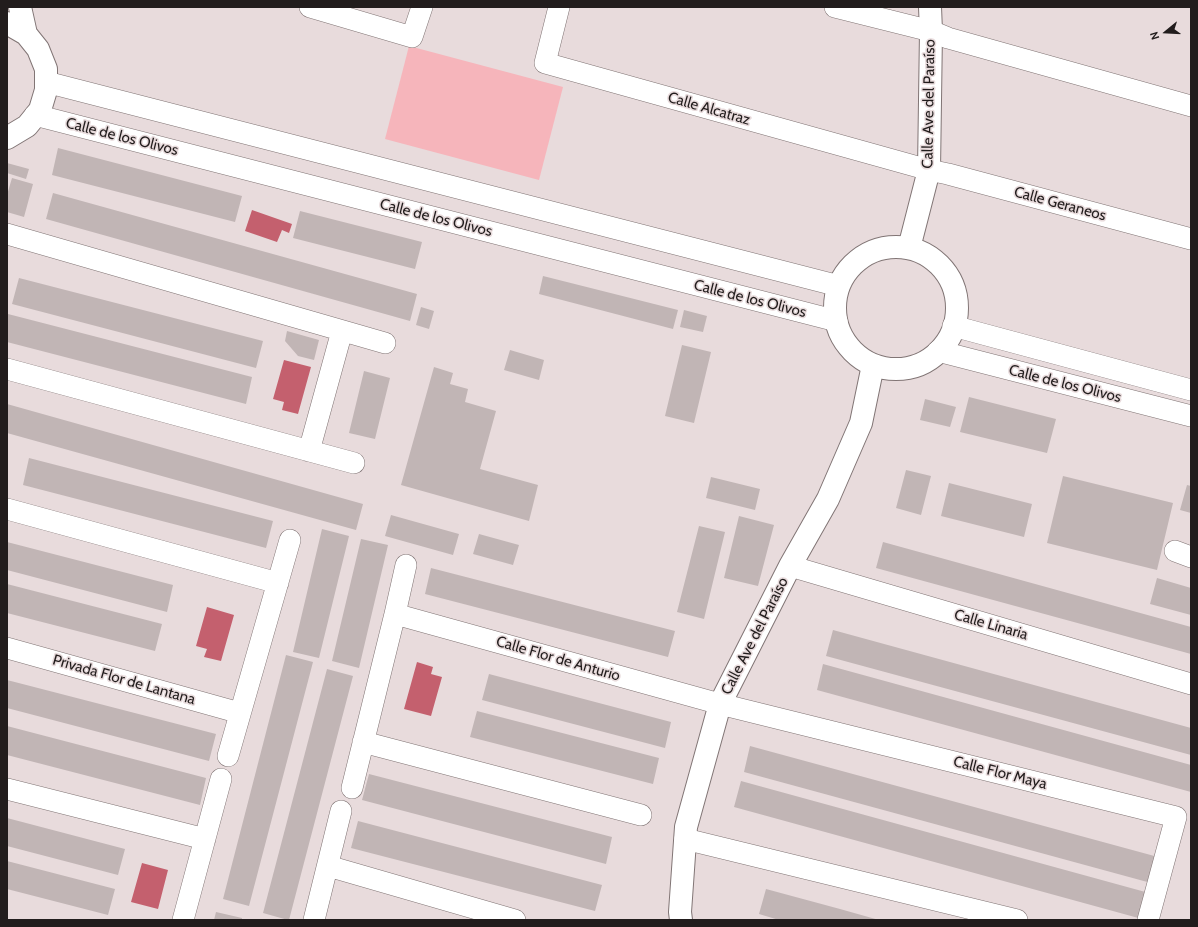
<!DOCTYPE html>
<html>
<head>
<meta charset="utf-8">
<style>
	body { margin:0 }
	#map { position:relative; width:1198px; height:927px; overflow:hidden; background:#e8dbdc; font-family:Cabin,sans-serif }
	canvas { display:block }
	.frame { position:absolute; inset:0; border:8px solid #221d1d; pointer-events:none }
	.north { position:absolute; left:1146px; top:12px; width:40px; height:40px; -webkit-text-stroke:3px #e8dbdc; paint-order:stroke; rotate:252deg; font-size:11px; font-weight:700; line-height:16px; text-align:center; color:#221d1d }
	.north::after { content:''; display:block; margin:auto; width:14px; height:18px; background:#221d1d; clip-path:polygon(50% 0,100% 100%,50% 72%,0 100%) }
</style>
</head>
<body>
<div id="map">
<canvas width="1198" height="927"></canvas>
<div class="frame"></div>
<div class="north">N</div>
</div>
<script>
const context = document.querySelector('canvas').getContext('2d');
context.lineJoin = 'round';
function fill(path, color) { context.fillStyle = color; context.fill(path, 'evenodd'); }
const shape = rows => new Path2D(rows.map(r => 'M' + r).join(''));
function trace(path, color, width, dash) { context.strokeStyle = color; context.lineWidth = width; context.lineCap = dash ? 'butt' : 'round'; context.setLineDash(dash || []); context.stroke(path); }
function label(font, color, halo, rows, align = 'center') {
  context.font = font + ' Cabin,sans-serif'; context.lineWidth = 3; context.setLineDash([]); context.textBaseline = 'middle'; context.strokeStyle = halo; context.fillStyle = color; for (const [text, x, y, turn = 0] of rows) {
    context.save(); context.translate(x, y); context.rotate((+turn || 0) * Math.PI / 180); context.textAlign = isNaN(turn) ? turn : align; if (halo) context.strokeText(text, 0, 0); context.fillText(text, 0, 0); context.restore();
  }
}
fill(shape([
	[409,46,563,87,539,180,385,139]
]), '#f6b5bb');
fill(shape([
	[252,210,292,224,289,233,282,230,277,242,245,231],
	[284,360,311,367,298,414,282,410,284,402,273,399],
	[207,607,234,615,221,661,204,657,207,649,196,646],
	[417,662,433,667,431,674,442,677,431,716,404,709],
	[142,863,168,870,158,909,131,902]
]), '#c4606e');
fill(shape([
	[58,148,242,196,235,222,52,175],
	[7,163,29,169,26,179,7,173],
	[12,178,33,184,24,217,7,212,7,195],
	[53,193,417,294,410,321,46,219],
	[300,211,422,242,415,269,293,238],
	[543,276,678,310,673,329,539,294],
	[19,278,263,341,256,368,12,304],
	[421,307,434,311,429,329,416,325],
	[684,310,707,316,703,332,680,327],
	[8,314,252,377,246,404,7,342,7,319],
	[287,331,319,340,314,360,298,356,285,341],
	[682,345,711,352,694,423,665,416],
	[510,350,544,360,539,380,504,370],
	[434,367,453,373,450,384,468,389,465,402,496,411,480,469,538,485,529,521,401,485],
	[364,371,390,378,375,439,349,433],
	[969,397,1056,419,1047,453,960,432],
	[925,399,956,407,950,427,920,420],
	[7,404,363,504,356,530,7,433],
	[29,458,273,521,266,548,23,485],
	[906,470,931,476,921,515,896,508],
	[1063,476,1173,503,1157,570,1047,543],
	[711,477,760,489,755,510,706,498],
	[949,483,1032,504,1024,537,941,516],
	[1187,485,1191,486,1191,513,1180,510],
	[391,515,459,534,453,555,385,536],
	[739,516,774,525,758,586,724,578],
	[699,526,725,532,704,619,677,612],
	[322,529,349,536,319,658,293,652],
	[479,534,519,545,513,565,473,554],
	[361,539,388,545,359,668,332,661],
	[7,542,173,585,167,612,7,570],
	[883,542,1191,627,1191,654,876,568],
	[431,568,675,631,668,657,425,594],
	[1157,578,1191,588,1191,615,1150,604],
	[7,584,162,624,155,651,7,613],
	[833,630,1191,728,1191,755,826,656],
	[286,655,313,662,249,906,223,899],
	[823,664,1191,765,1191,792,817,690],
	[327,669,353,676,289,920,288,920,263,913],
	[489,674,671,722,665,748,482,700],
	[7,680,216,734,209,761,7,708],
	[477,711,659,758,653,784,470,737],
	[7,726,206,778,200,805,7,755],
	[750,746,1158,857,1151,883,744,772],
	[369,774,612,837,606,864,362,800],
	[741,781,1149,893,1142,919,734,807],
	[7,818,125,849,118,875,7,846],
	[358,821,602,885,595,911,351,848],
	[7,861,115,889,108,915,7,889],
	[766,889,840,909,879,920,779,920,759,914],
	[216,912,242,918,242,920,214,920]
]), '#c1b5b5');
const minor = shape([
	[310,7,412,37,422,7],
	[559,7,545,63,929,170,948,174,1191,239],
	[835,7,931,31,948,38,1191,106],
	[46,82,839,286],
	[35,115,837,321],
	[7,234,385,343],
	[953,326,1191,390],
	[938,351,1191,416],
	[7,369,354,463],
	[309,451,342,331],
	[7,509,278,583],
	[1175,551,1191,557],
	[790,566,1191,684],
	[395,614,720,704,1176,817,1148,920],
	[7,648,240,713],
	[363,742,641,815],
	[228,756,290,540],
	[352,788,395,614,406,565],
	[7,789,205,839],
	[685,839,1017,920],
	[328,866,515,920],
	[183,920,221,779],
	[314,920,341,811]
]);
const tertiary = shape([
	[20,7,26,34],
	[7,23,26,34,38,49,46,69,46,90,40,110,27,126,7,138],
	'835 308a61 61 0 1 1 122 0a61 61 0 1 1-122 0Z',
	[909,248,929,170,931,31,930,7],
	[681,920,680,912,686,827,720,704,790,566,828,499,861,423,873,365]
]);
trace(minor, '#817575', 22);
trace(tertiary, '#817575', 24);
trace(minor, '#fff', 21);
trace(tertiary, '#fff', 22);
label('15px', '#221d1d', '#e8dbdc', [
	["Calle Ave del Paraíso",929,104,-89],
	["Calle Alcatraz",709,109,16],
	["Calle de los Olivos",122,137,14],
	["Calle Geraneos",1060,204,15],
	["Calle de los Olivos",436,218,14],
	["Calle de los Olivos",750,299,14],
	["Calle de los Olivos",1065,384,14],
	["Calle Linaria",991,625,16],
	["Calle Ave del Paraíso",755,636,-63],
	["Calle Flor de Anturio",558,659,16],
	["Privada Flor de Lantana",124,680,16],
	["Calle Flor Maya",1000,773,14]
]);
</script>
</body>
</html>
